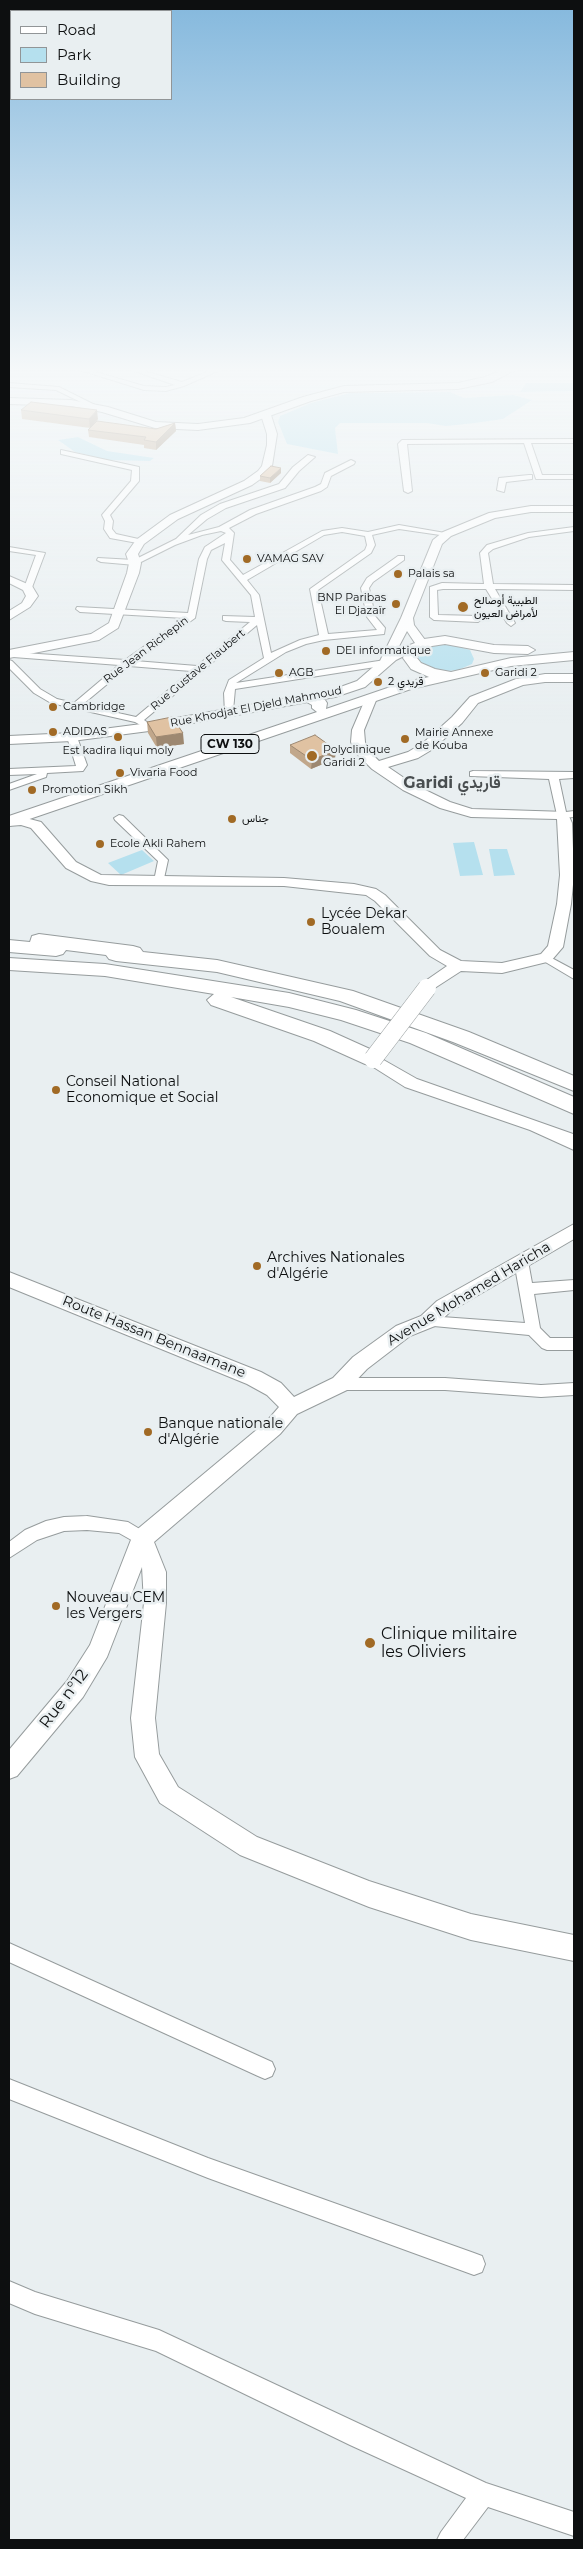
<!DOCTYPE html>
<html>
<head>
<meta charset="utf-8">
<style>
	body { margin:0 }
	#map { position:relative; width:583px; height:2549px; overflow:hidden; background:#e9eff1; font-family:Montserrat,sans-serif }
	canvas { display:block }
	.frame { position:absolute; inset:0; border:10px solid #0d0f10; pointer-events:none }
	.legend { position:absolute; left:10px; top:10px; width:162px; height:90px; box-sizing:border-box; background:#e9eff1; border:1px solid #919597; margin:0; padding:6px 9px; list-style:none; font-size:15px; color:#0d0f10 }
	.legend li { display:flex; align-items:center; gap:10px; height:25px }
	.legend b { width:25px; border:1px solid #919597 }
</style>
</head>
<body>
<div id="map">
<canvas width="583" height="2549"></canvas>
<div class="frame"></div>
<ul class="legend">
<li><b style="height:6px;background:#fff"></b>Road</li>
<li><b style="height:14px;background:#b5e0ee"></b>Park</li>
<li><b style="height:14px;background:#e0c2a2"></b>Building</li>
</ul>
</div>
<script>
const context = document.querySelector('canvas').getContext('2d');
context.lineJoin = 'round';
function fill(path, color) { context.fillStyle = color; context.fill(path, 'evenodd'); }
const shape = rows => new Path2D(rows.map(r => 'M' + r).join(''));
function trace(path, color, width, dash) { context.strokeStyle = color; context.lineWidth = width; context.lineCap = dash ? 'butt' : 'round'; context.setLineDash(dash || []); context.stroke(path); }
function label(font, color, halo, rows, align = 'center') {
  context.font = font + ' Montserrat,Vazirmatn,sans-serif'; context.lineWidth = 5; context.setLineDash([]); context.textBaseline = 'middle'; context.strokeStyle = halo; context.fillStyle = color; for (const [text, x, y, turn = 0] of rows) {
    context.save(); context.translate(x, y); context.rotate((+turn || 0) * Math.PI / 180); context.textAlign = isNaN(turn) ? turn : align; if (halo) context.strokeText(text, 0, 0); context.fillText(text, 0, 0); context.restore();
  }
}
fill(shape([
	[526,383,574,383,574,391,520,392],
	[450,392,464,398,513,395,532,400,503,419,475,423,446,426,427,423,340,423,335,428,338,454,287,444,278,422,280,416,311,403,350,393],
	[78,437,107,451,154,458,150,461,107,460,75,452,58,440],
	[445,643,470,650,474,659,472,664,458,670,448,671,429,668,419,660,418,655,426,647],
	[474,842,483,875,460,876,453,843],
	[489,849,507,849,515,875,494,876],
	[142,850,154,861,121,875,108,863]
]), '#b5e0ee');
const street = shape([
	[80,370,89,370,144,386,166,387,175,385,131,370,140,370,182,382,212,370,220,370,184,386,166,391,144,390,80,370],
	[9,383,59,387,99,407,93,408,56,390,9,387,9,383],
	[574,439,574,443,531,443,542,475,574,475,574,479,536,479,524,443,407,444,412,491,408,493,404,491,398,444,402,440,574,439],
	[61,450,139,467,139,481,110,515,113,521,112,529,116,534,143,540,143,544,110,538,104,529,105,521,102,515,131,481,132,470,61,454,61,450],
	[308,455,315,457,299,471,285,488,226,508,207,519,188,535,219,527,250,510,315,487,321,484,325,473,351,460,355,462,354,464,331,476,327,487,321,491,256,514,229,528,234,533,230,560,243,575,322,531,342,528,368,532,399,525,451,534,447,536,399,529,372,535,375,545,371,553,318,590,328,634,377,630,367,617,361,588,367,578,398,556,404,556,404,560,373,582,369,588,375,616,385,628,384,634,324,640,306,644,286,652,236,683,385,660,389,663,388,665,235,689,233,711,225,713,224,693,229,680,264,658,257,625,144,720,154,727,149,730,135,722,51,703,34,693,9,668,9,660,12,661,40,689,57,699,74,703,119,665,13,657,9,654,10,652,125,660,184,618,80,612,76,609,77,607,188,613,199,559,205,547,226,533,221,531,202,535,175,545,135,565,101,562,97,560,98,558,134,560,176,539,201,515,220,504,279,484,293,467,308,455],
	[342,532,365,536,367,545,365,550,310,589,319,635,300,640,271,653,259,595,247,580,324,535,342,532],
	[225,543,222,560,251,595,255,617,223,616,223,620,226,621,250,622,197,666,135,661,195,618,207,559,211,550,225,543],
	[129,666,191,671,136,717,82,705,129,666],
	[529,475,532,475,532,479,506,482,504,492,497,490,499,478,529,475],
	[574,527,574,531,529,537,493,549,488,553,493,584,574,585,574,590,495,589,515,623,511,626,507,623,486,589,443,589,437,590,438,615,478,616,482,619,478,622,434,620,430,617,430,587,442,583,484,584,480,553,487,545,528,533,574,527],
	[9,547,45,553,31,590,24,588,36,555,9,551,9,547],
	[72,734,77,737,87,765,83,771,47,773,46,777,9,790,9,784,37,774,9,775,9,769,76,766,67,737,72,734],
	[473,771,574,772,574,778,559,779,566,812,574,811,574,817,562,818,557,815,549,779,470,776,470,772,473,771],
	[119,815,123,816,168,860,163,883,155,883,154,881,158,861,115,820,114,818,119,815],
	[546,955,574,970,574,979,542,960,542,956,546,955],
	[521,1256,528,1261,532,1283,574,1280,574,1290,534,1294,540,1328,550,1338,574,1338,574,1350,547,1350,542,1348,529,1335,423,1325,421,1321,423,1317,428,1316,525,1323,514,1261,521,1256],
	[340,1378,445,1378,541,1385,574,1383,574,1395,541,1397,445,1390,340,1390,335,1388,333,1384,335,1380,340,1378],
	[87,1516,128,1522,148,1534,150,1539,148,1544,142,1546,119,1533,87,1530,64,1531,37,1540,9,1558,9,1542,25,1530,46,1521,64,1517,87,1516],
	[9,1943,272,2062,275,2069,272,2076,265,2079,258,2076,9,1962,9,1943],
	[9,2079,208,2158,474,2253,482,2256,485,2264,482,2272,474,2275,208,2178,9,2099,9,2079],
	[9,2281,35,2292,159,2330,486,2483,574,2512,574,2536,488,2507,463,2540,437,2540,441,2532,466,2498,350,2445,156,2351,35,2314,9,2303,9,2281]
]);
const secondary = shape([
	[266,412,271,415,277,434,272,466,266,475,252,485,178,519,144,544,138,554,141,563,139,573,118,628,99,640,9,658,9,650,91,634,109,623,127,573,129,563,126,554,136,540,170,515,244,481,258,471,262,466,267,445,267,434,261,415,266,412],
	[531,506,574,506,574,512,531,512,495,518,451,536,442,544,413,618,414,625,428,644,396,660,365,687,335,697,149,731,72,741,9,744,9,736,72,733,149,723,332,690,357,681,380,661,401,618,433,540,443,532,489,513,531,506],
	[407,631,415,643,397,650,407,631],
	[9,576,32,586,38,596,30,607,9,620,9,611,22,603,26,596,23,590,9,583,9,576],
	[545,674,574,674,574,682,545,682,523,685,478,703,462,723,433,749,418,758,388,767,413,784,450,802,472,809,567,812,572,823,574,875,571,904,563,947,551,961,502,973,461,971,427,993,419,988,421,984,447,966,430,956,375,901,366,895,284,886,109,885,91,881,66,868,31,828,21,825,9,826,9,818,22,817,41,822,76,862,101,875,284,878,354,884,376,889,385,895,440,950,461,961,502,963,541,954,548,946,557,904,560,875,557,819,471,817,440,808,403,790,372,769,355,752,351,742,352,730,367,695,375,695,377,698,364,730,365,742,368,750,379,761,408,752,423,743,452,717,470,697,516,679,545,674],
	[373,1054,417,1079,573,1134,574,1150,530,1130,405,1087,367,1063,365,1059,367,1055,373,1054],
	[574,1224,574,1239,451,1311,435,1326,410,1336,367,1369,347,1390,297,1414,280,1434,154,1542,166,1572,166,1603,155,1718,159,1754,178,1787,257,1837,369,1881,471,1914,574,1935,574,1961,471,1940,369,1907,240,1855,160,1803,135,1757,131,1718,144,1603,142,1567,107,1657,83,1697,17,1776,9,1779,9,1750,67,1681,90,1645,134,1532,266,1422,279,1407,267,1395,247,1384,9,1287,9,1272,261,1372,281,1383,294,1397,333,1378,353,1357,396,1326,421,1316,437,1301,574,1224]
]);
const primary = shape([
	[502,370,515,370,492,382,458,389,344,392,311,401,250,423,198,430,155,428,102,412,71,406,9,404,9,398,71,400,108,407,156,422,198,424,244,418,303,397,344,386,458,383,485,377,502,370],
	[445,636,494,645,528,646,535,650,528,654,494,653,445,644,432,646,419,652,417,658,421,663,435,669,451,672,511,658,574,652,574,660,511,666,411,689,9,826,9,816,317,712,312,708,312,705,305,701,303,698,305,695,310,694,325,700,327,703,326,709,402,683,429,677,411,669,403,658,406,650,424,639,445,636]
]);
const highway = shape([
	[39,934,133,946,140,948,143,952,217,960,353,991,469,1032,574,1076,574,1091,453,1042,340,1001,217,972,116,961,109,959,106,955,66,950,63,954,56,956,9,952,9,940,30,942,32,936,39,934],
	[9,958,105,964,289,993,356,1010,426,1033,574,1097,574,1114,410,1043,341,1020,289,1007,231,997,330,1031,381,1054,384,1059,381,1064,373,1066,365,1064,314,1041,211,1005,207,1000,214,994,105,976,9,970,9,958]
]);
trace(street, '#969c9d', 2);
trace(secondary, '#969c9d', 2);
trace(primary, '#969c9d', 2);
trace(highway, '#969c9d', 2);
fill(street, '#fff');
fill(secondary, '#fff');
fill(primary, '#fff');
fill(highway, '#fff');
const secondaryBridge = shape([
	[373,1059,427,988]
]);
trace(secondaryBridge, '#969c9d', 19, []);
trace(secondaryBridge, '#fff', 18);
fill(shape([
	[21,410,98,419,90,428,22,419],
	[175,423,176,431,156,450,144,448,144,445,89,437,88,430,156,429],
	[281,473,270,483,260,481,260,476],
	[147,722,184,744,157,748,148,733],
	[290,745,335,759,311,769,290,753]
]), '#c1a78b');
fill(shape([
	[97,410,98,419,90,428,89,419],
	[175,423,176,431,156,450,156,442],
	[281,468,281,473,270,483,270,478],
	[183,733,184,744,157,748,156,737],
	[336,750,335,759,311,769,312,760]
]), '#9d8871');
const building = shape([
	[31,402,97,410,89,419,21,410,31,402],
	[97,421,156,429,175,423,156,442,144,440,146,437,88,430,97,421],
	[271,466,281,468,270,478,260,476,271,466],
	[172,717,183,733,156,737,147,722,172,717],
	[315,735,336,750,312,760,290,745,315,735]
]);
fill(building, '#e0c2a2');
trace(building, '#9d8871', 1);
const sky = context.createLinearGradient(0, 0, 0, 726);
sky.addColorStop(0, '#84b8dd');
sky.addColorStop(0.51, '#f5f8f9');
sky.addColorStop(1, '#f5f8f900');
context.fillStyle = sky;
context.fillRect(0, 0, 583, 726);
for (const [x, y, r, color] of [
	[247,559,5,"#a16a25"],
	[398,574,5,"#a16a25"],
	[396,604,5,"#a16a25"],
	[463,607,6,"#a16a25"],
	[326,651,5,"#a16a25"],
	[279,673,5,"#a16a25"],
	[485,673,5,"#a16a25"],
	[378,682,5,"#a16a25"],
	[53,707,5,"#a16a25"],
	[53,732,5,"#a16a25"],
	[118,737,5,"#a16a25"],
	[405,739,5,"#a16a25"],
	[312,756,6,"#a16a25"],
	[120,773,5,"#a16a25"],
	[32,790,5,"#a16a25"],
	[232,819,5,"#a16a25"],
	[100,844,5,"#a16a25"],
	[311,922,5,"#a16a25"],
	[56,1090,5,"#a16a25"],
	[257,1266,5,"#a16a25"],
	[148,1432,5,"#a16a25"],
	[56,1606,5,"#a16a25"],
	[370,1643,6,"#a16a25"]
]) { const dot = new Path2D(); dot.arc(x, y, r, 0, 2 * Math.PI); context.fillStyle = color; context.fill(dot); trace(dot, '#e9eff1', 2); }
label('11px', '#0d0f10', '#e9eff1', [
	["VAMAG SAV",257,559],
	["Palais sa",408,574],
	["BNP Paribas",386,598,"right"],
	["El Djazaïr",386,611,"right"],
	["الطبيبة أوصالح",474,601],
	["لأمراض العيون",474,614],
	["DEI informatique",336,651],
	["AGB",289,673],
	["Garidi 2",495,673],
	["قريدي 2",388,682],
	["Cambridge",63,707],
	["ADIDAS",63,732],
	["Mairie Annexe",415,733],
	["de Kouba",415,746],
	["Polyclinique",323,750],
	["Garidi 2",323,763],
	["Est kadira liqui moly",118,751,"center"],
	["Vivaria Food",130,773],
	["Promotion Sikh",42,790],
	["جناس",242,819],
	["Ecole Akli Rahem",110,844]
], 'left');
label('11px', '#0d0f10', '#e9eff1', [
	["Rue Jean Richepin",146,650,-37],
	["Rue Gustave Flaubert",198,670,-40],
	["Rue Khodjat El Djeld Mahmoud",256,707,-11]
]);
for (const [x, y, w] of [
	[230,744,58]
]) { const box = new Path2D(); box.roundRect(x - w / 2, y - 9.5, w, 19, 4); context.fillStyle = '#e9eff1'; context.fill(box); trace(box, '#0d0f10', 1); }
label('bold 12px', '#0d0f10', null, [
	["CW 130",230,744]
]);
label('14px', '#0d0f10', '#e9eff1', [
	["Lycée Dekar",321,914],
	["Boualem",321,930],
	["Conseil National",66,1082],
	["Economique et Social",66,1098],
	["Archives Nationales",267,1258],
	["d'Algérie",267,1274],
	["Banque nationale",158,1424],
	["d'Algérie",158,1440],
	["Nouveau CEM",66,1598],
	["les Vergers",66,1614]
], 'left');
label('14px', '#0d0f10', '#e9eff1', [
	["Avenue Mohamed Haricha",469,1294,-31],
	["Route Hassan Bennaamane",154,1337,22]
]);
label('bold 16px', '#494e50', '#e9eff1', [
	["Garidi قاريدي",452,783]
]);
label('16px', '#0d0f10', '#e9eff1', [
	["Clinique militaire",381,1634],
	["les Oliviers",381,1652]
], 'left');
label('16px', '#0d0f10', '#e9eff1', [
	["Rue n°12",64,1699,-53]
]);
</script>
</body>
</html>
